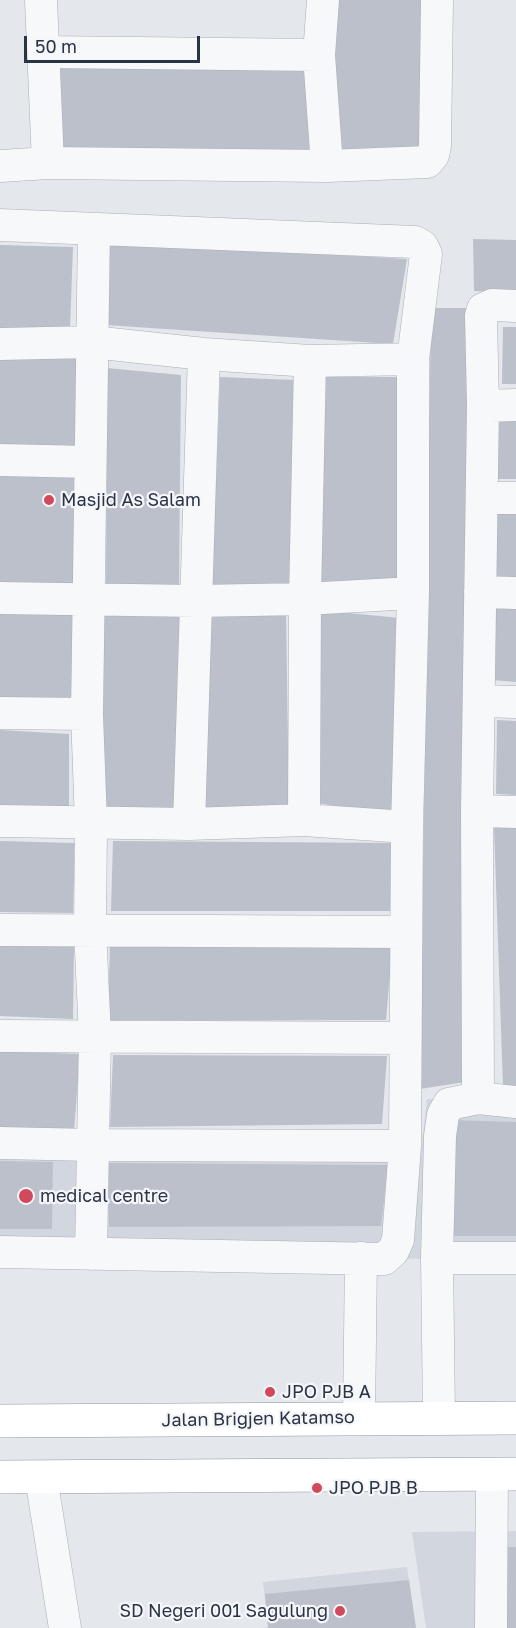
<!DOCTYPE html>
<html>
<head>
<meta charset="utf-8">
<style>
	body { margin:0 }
	#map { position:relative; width:516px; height:1628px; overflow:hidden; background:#e4e7ec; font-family:"Golos Text",sans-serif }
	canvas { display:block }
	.scale { position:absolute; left:24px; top:36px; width:176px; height:27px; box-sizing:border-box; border:3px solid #2b3445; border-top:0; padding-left:8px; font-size:18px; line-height:21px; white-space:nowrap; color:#2b3445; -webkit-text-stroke:4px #f4f6f9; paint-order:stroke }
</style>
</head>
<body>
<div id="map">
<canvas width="516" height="1628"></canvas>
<div class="scale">50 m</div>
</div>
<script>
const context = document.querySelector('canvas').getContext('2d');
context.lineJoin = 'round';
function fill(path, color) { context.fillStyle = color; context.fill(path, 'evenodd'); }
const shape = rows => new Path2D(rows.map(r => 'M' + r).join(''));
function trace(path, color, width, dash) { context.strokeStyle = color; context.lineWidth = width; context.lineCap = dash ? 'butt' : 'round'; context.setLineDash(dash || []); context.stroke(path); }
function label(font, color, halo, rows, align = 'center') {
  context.font = font + ' "Golos Text",sans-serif'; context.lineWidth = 4.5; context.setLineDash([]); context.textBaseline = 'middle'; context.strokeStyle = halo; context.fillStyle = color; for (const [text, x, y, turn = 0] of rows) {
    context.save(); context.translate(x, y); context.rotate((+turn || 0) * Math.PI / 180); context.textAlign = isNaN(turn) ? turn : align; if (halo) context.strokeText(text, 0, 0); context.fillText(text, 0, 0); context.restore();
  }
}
fill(shape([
	[427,1099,516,1100,516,1259,0,1258,0,1153,420,1160],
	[516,1531,516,1628,426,1628,412,1532],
	[407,1567,416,1628,260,1628,268,1627,263,1582]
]), '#d2d6de');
fill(shape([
	[337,0,422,0,420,146,341,153,333,47],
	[58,63,306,67,314,152,60,149],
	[473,239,516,240,516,293,474,291],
	[109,241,407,259,393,344,105,325],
	[0,245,73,247,70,329,0,329],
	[431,308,471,308,465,1082,420,1089],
	[503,327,516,327,516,384,502,384],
	[80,355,79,453,0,450,0,356],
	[107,368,181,375,179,585,106,589],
	[220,377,294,380,295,583,212,586],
	[323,377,401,377,400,580,317,585],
	[492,417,516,418,516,479,491,479],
	[0,468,82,469,80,592,0,589],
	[492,510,516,511,516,578,490,577],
	[496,602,516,603,516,682,492,680],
	[97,609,189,610,183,817,99,819],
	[317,610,400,618,393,815,317,803],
	[211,612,286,612,289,810,204,812],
	[0,614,74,615,73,702,0,701],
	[497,720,516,721,516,795,496,794],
	[0,730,69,734,69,808,0,805],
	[494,827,516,827,516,1086,503,1086],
	[0,841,75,843,73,913,0,912],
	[113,841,395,843,392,911,111,911],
	[110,943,392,948,386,1020,108,1021],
	[0,945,74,947,73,1019,0,1016],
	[0,1051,80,1054,74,1131,0,1129],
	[113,1055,387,1056,382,1124,110,1127],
	[451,1120,516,1122,516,1236,452,1236],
	[0,1161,53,1162,52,1229,0,1229],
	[108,1163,388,1165,381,1226,109,1227],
	[505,1547,516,1547,516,1628,505,1628],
	[409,1580,416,1628,268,1628,265,1594]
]), '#bbc0ca');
const minor = shape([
	[41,0,48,163],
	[323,0,319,55,327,166],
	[44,52,319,55],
	[0,166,48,163,327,166,427,162,433,155,435,146,437,0],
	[0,225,415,242,422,246,426,254,413,359,413,593,407,827,405,1146,398,1240,393,1251,384,1259,0,1252],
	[0,344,92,342,204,354,310,361,413,359],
	[483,406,516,405],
	[0,460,90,462],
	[482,498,516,498],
	[480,592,516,593],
	[0,598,196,601,305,599,413,593],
	[479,701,516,702],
	[0,713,87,714],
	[477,811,516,812],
	[304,820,305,599,310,361],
	[0,821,189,824,304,820,407,827],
	[189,824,204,354],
	[0,930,406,932],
	[0,1036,405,1038],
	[478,1098,477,811,483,406,481,316,483,309,492,305,516,306],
	[0,1143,93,1145,405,1146],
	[91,1254,95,1036,90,930,91,823,87,714,94,229],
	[437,1258,516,1258],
	[439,1417,437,1258,440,1136,443,1115,449,1104,478,1098,516,1102],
	[359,1418,361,1258],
	[41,1477,65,1628],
	[491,1628,492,1474]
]);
const highway = shape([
	[0,1421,516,1418],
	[0,1477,516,1474]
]);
trace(minor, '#a9aeb7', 33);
trace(highway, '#8b94a3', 34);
trace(minor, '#f7f8fa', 32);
trace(highway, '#fff', 33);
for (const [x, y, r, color] of [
	[49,500,6,"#d1495b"],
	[26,1196,8,"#d1495b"],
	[270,1392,6,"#d1495b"],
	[317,1488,6,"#d1495b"],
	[340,1611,6,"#d1495b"]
]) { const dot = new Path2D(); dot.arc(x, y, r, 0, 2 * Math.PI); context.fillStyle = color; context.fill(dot); trace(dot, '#f4f6f9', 2); }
label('18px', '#2b3445', '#f4f6f9', [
	["Masjid As Salam",61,500],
	["medical centre",40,1196],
	["JPO PJB A",282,1392],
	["JPO PJB B",329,1488],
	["SD Negeri 001 Sagulung",328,1611,"right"]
], 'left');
label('18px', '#2b3445', '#f4f6f9', [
	["Jalan Brigjen Katamso",258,1419,-1]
]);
</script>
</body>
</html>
